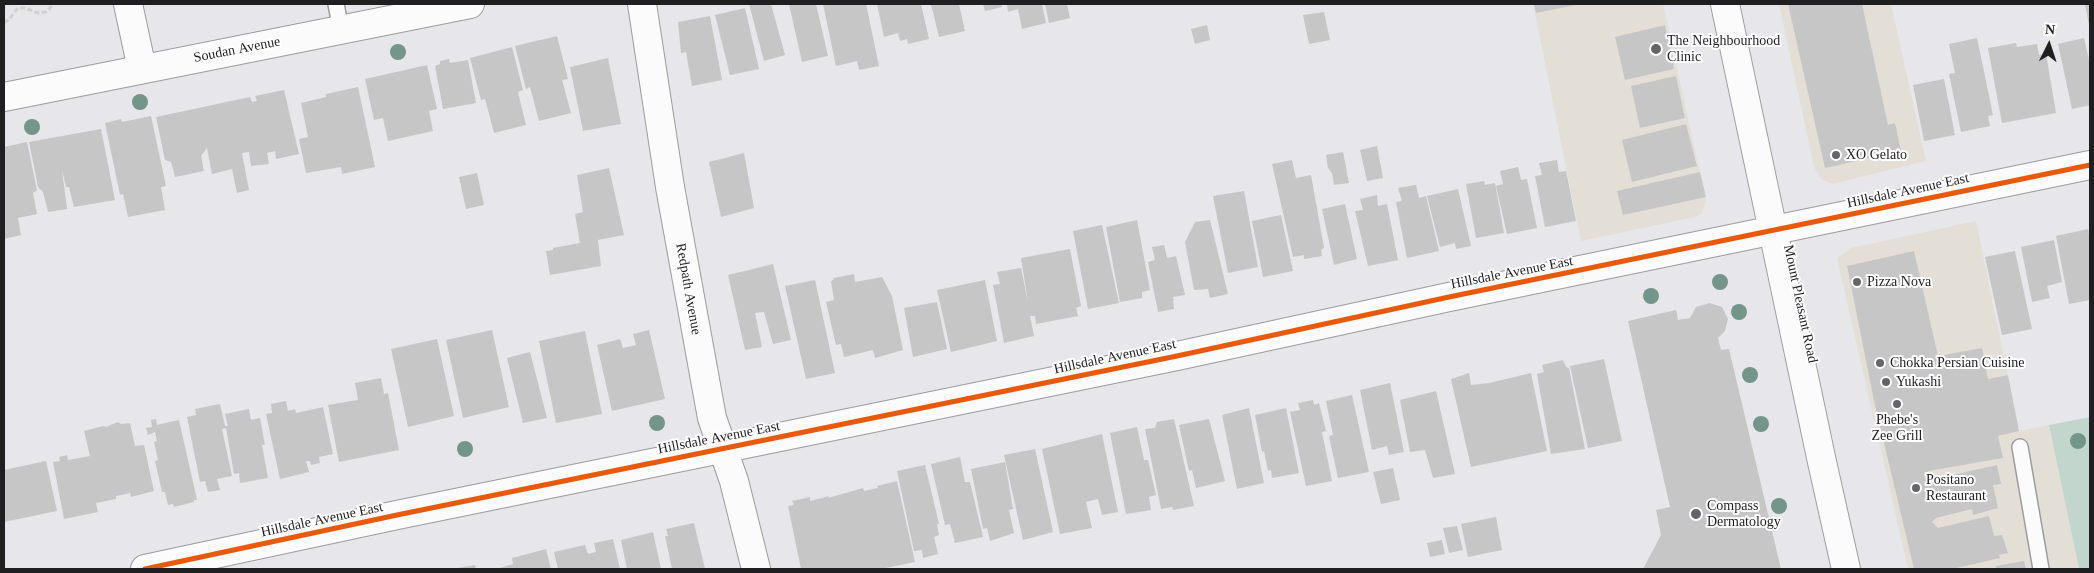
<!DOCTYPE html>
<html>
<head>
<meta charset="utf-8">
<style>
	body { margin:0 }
	#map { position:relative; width:2094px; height:573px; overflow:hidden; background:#e6e6eb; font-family:Georgia,serif }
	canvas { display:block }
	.frame { position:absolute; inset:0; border:5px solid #1f1f22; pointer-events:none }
	.north { position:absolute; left:2024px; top:20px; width:50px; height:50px; -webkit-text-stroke:4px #fff; paint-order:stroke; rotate:4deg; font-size:14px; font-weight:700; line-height:20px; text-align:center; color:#1f1f22 }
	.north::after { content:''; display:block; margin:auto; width:18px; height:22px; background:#1f1f22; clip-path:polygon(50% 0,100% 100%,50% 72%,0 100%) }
</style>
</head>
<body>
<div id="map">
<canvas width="2094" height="573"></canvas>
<div class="frame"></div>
<div class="north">N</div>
</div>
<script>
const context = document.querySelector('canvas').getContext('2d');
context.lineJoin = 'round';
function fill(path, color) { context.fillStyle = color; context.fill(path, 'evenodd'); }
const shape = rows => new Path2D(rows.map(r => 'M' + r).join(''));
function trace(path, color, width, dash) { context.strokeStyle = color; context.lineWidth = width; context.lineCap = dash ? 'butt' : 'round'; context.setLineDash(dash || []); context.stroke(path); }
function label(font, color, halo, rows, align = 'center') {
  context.font = font + ' Georgia,serif'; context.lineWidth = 4; context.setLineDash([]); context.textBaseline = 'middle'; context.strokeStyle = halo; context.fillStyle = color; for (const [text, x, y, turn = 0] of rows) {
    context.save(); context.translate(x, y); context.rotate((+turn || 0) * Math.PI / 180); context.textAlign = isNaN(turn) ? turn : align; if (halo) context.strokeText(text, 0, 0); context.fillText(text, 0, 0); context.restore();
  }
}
fill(shape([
	[1533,4,1663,4,1706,201,1702,213,1695,217,1581,241],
	[1779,4,1891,4,1926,161,1833,184,1821,179,1814,167],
	[1976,221,2019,431,2049,425,2079,569,1908,569,1837,258,1851,248]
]), '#e4dfd6');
fill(shape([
	[2090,417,2090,569,2079,569,2049,425]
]), '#c3d6ce');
fill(shape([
	[749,4,771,4,785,55,764,61],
	[789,4,816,4,828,56,802,62],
	[823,4,866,4,879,66,859,70,857,61,836,66],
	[877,4,921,4,929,39,908,44,907,39,900,41,898,33,884,37],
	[931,4,959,4,965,31,939,37],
	[983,4,1001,4,1002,7,985,11],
	[1007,4,1042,4,1046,23,1022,29,1018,9,1008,12],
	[1045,4,1067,4,1070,18,1049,23],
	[1534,4,1575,4,1575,5,1536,13],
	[1788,4,1862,4,1888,125,1895,123,1901,151,1825,168],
	[2085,4,2090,4,2090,25,2089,25],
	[745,8,759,69,730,75,715,15],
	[1324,12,1330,40,1309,44,1303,15],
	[710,16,722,80,692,86,686,52,681,53,678,22],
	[1207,25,1210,40,1195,44,1191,29],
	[1665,25,1674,69,1625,80,1615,37],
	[557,36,568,79,562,80,571,113,539,121,530,87,526,89,515,46],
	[1977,38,1993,115,1988,116,1990,126,1961,132,1949,74,1955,73,1949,44],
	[2084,38,2090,64,2090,105,2072,109,2058,44],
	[2016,43,2017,47,2037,44,2039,55,2046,54,2056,113,2002,123,1988,48],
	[512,47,523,90,518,92,526,125,494,133,485,99,481,100,470,58],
	[608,58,621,124,583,131,570,67],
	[449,59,450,63,468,60,476,103,443,109,435,66,440,64,440,61],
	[427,65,437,109,429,111,433,131,388,141,383,118,374,120,365,79],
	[1676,76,1685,118,1640,128,1631,86],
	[1944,79,1955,135,1924,141,1913,85],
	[358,87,375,167,342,174,341,167,306,173,299,139,308,137,301,103,326,97,326,94],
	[284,90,299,154,276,159,275,151,267,153,269,164,251,166,249,152,242,153,249,190,237,193,232,169,212,174,207,148,201,156,204,171,175,177,171,162,165,160,156,117,250,97,252,102,257,101,255,96],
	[151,116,166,186,161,187,165,210,128,217,123,194,120,195,105,123,121,119,122,122],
	[1686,124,1697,166,1632,182,1622,140],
	[101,129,115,200,74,207,69,187,66,187,62,170,67,209,48,212,43,192,38,187,29,142],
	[27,142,37,190,33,193,37,214,18,218,21,235,4,239,4,147],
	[1377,146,1383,178,1367,181,1360,150],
	[1343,152,1349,183,1334,185,1332,173,1328,168,1326,155],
	[744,153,754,208,721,217,709,162],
	[1292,160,1296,178,1311,175,1324,248,1321,250,1322,256,1304,259,1304,255,1293,257,1272,164],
	[1557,160,1559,172,1566,171,1576,221,1545,227,1535,176,1542,175,1539,163],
	[1518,167,1521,180,1527,179,1537,228,1507,234,1496,186,1503,184,1500,171],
	[609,168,624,235,598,240,601,266,550,275,546,251,553,250,553,248,580,243,575,214,583,212,577,175],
	[1700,172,1706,197,1623,215,1617,191],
	[477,173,484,205,466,209,459,177],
	[1484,181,1485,185,1495,183,1504,233,1476,238,1466,184],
	[1416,185,1419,198,1426,196,1439,251,1407,258,1396,202,1402,201,1398,188],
	[1458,189,1471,246,1456,249,1455,243,1440,247,1427,196],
	[1244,191,1258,267,1228,273,1213,196],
	[1377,195,1378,206,1387,204,1398,260,1368,266,1355,211,1363,210,1360,199],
	[1345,204,1357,259,1334,265,1322,209],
	[1281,215,1293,271,1263,277,1252,221],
	[1137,220,1150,290,1142,292,1142,298,1120,302,1106,227],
	[1210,220,1228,294,1210,298,1208,289,1194,290,1185,242,1195,222],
	[1102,225,1119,303,1088,309,1073,231],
	[2088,229,2090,239,2090,300,2069,304,2056,236],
	[2054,240,2062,282,2047,286,2050,298,2032,302,2021,247],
	[1164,245,1167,258,1176,256,1185,295,1173,297,1174,309,1158,312,1148,262,1155,260,1152,247],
	[1070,249,1081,306,1076,308,1078,316,1036,324,1035,316,1030,316,1034,336,1004,343,993,285,1000,284,997,272,1021,268,1028,302,1021,258],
	[1914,251,1938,356,1982,348,1988,379,2008,375,2019,431,1998,436,2003,458,1928,471,1930,480,1997,465,2001,484,1993,485,1998,508,1973,515,1972,509,1936,518,1932,522,1938,528,1989,516,1994,536,2002,535,2008,553,1999,555,2000,558,1952,569,1914,569,1874,401,1847,266],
	[2015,251,2032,329,2002,335,1985,257],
	[773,264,791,340,773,344,764,312,755,313,762,347,745,350,728,275],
	[854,274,855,282,882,277,892,296,903,350,875,358,873,350,844,357,841,344,836,345,826,302,834,300,831,282,834,278],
	[815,280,835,373,806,379,785,286],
	[985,280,997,341,951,352,937,290],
	[937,302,947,349,913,357,904,308],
	[1710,303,1722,307,1728,319,1725,331,1718,338,1721,350,1729,349,1781,569,1643,569,1661,535,1656,510,1670,507,1628,321,1676,310,1678,320,1690,318,1696,307],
	[492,330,509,407,463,418,446,340],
	[649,330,665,399,612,411,597,345,620,339,623,348,636,345,633,334],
	[585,331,602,414,556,423,539,341],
	[437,339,454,416,408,427,391,349],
	[530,352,547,418,523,423,507,358],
	[1604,359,1622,441,1588,448,1570,366],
	[1563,360,1566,367,1569,368,1585,449,1551,454,1537,374,1544,372,1542,365],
	[1469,373,1471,385,1489,383,1531,373,1547,451,1471,467,1451,379],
	[381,378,384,394,388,393,399,450,339,462,328,405,358,400,355,383],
	[1390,383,1404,452,1389,455,1387,446,1372,450,1360,390],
	[1436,391,1455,474,1433,478,1425,450,1410,452,1400,400],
	[1352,395,1369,472,1338,478,1329,436,1333,435,1326,401],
	[1313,400,1314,405,1319,403,1326,431,1322,432,1332,481,1306,486,1290,412,1300,410,1298,403],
	[286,401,288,411,295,409,296,413,323,407,333,454,319,457,320,463,311,465,310,461,306,461,309,472,280,479,266,414,272,413,271,404],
	[220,404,225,426,228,426,225,414,249,409,251,420,260,418,265,445,262,445,268,478,240,483,239,473,234,474,226,428,222,429,232,476,217,479,220,490,208,492,205,481,200,482,187,417,196,415,195,409],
	[1249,408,1264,483,1237,489,1222,415],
	[1286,408,1299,473,1272,478,1271,470,1268,471,1264,451,1262,452,1255,415],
	[156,419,157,425,179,420,197,500,194,500,194,502,174,507,173,504,168,505,165,492,162,492,155,461,158,460,154,442,157,441,155,432,148,435,146,428,152,427,151,420],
	[1174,419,1194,506,1173,510,1172,507,1161,509,1145,429,1155,428,1157,422],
	[1209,419,1225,481,1196,488,1192,470,1189,471,1179,425],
	[118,422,121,424,130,423,135,446,144,445,154,491,131,497,130,493,116,496,116,499,96,503,98,512,64,519,53,462,60,461,59,457,67,455,68,460,90,456,84,431,103,426,106,427],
	[1137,427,1144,460,1148,460,1156,495,1149,497,1151,510,1126,514,1110,433],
	[1102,434,1118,512,1102,515,1098,499,1086,502,1092,528,1060,534,1042,449],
	[1035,449,1053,532,1023,540,1004,455],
	[960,457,965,482,970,482,983,537,955,543,950,524,945,525,931,464],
	[46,461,57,511,4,522,4,470],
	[1005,462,1013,509,1009,510,1014,533,990,541,987,528,983,529,971,469],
	[925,465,939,524,937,524,939,535,934,537,938,554,923,558,922,550,914,551,897,471],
	[1393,468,1400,500,1381,504,1373,472],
	[897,481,915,562,881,569,801,569,788,506,794,505,792,501,810,497,810,501,829,496,828,498,863,488,864,491,878,488,877,486],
	[1496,517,1502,550,1468,557,1461,524],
	[694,523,705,569,672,569,665,536,668,536,666,529],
	[1457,526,1463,550,1449,553,1443,528],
	[653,532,661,569,627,569,621,540],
	[613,539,620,569,558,569,554,552,585,545,588,554,596,552,594,543],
	[1442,540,1445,554,1430,557,1427,543],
	[546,549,551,569,496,569,513,564,512,558],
	[2024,561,2026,569,1996,569,1996,566],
	[475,565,476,569,458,569,458,568]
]), '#c7c6c6');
const lane = shape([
	[336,4,341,30],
	[2020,447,2041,569]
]);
const street = shape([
	[128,4,142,69],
	[642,4,670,187,712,418,734,481,756,569],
	[4,97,470,4],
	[145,569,397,515,1177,356,1449,297,2090,165]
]);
const secondary = shape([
	[1725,4,1822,462,1846,569]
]);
trace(lane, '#9c9ca0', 18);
trace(street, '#9c9ca0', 30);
trace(secondary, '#9c9ca0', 30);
trace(shape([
	[4,22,9,20,14,12,19,8,25,8,38,13,46,12,54,4]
]), '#d1d1d2', 3, [5, 2.5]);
trace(lane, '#fbfbfc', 15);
trace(street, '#fbfbfc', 28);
trace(secondary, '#fbfbfc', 28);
trace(shape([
	[145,569,397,515,1177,356,1449,297,2090,165]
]), '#e8590c', 5);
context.fillStyle = '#74958a';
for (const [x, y] of [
	[398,52],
	[140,102],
	[32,127],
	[1720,282],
	[1651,296],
	[1739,312],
	[1750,375],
	[657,423],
	[1761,424],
	[2078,441],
	[465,449],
	[1779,506]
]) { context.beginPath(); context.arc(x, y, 8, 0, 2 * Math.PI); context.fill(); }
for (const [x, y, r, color] of [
	[1656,49,6,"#656568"],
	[1836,155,5,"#656568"],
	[1857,282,5,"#656568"],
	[1880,363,5,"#656568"],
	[1886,382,5,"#656568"],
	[1897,404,5,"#656568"],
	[1916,488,5,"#656568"],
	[1696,514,6,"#656568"]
]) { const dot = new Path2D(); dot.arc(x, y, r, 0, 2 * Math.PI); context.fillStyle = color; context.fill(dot); trace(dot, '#fff', 2); }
label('14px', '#1f1f22', '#fff', [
	["The Neighbourhood",1667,41],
	["Clinic",1667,57],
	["XO Gelato",1846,155],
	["Pizza Nova",1867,282],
	["Chokka Persian Cuisine",1890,363],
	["Yukashi",1896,382],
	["Phebe's",1897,420,"center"],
	["Zee Grill",1897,436,"center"],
	["Positano",1926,480],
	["Restaurant",1926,496],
	["Compass",1707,506],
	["Dermatology",1707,522]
], 'left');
label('14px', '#1f1f22', '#fff', [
	["Soudan Avenue",237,50,-11],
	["Hillsdale Avenue East",1908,191,-12],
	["Hillsdale Avenue East",1512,273,-11],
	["Redpath Avenue",688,289,80],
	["Mount Pleasant Road",1800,304,78],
	["Hillsdale Avenue East",1115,357,-12],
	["Hillsdale Avenue East",719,438,-11],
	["Hillsdale Avenue East",322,520,-12]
]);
</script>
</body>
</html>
